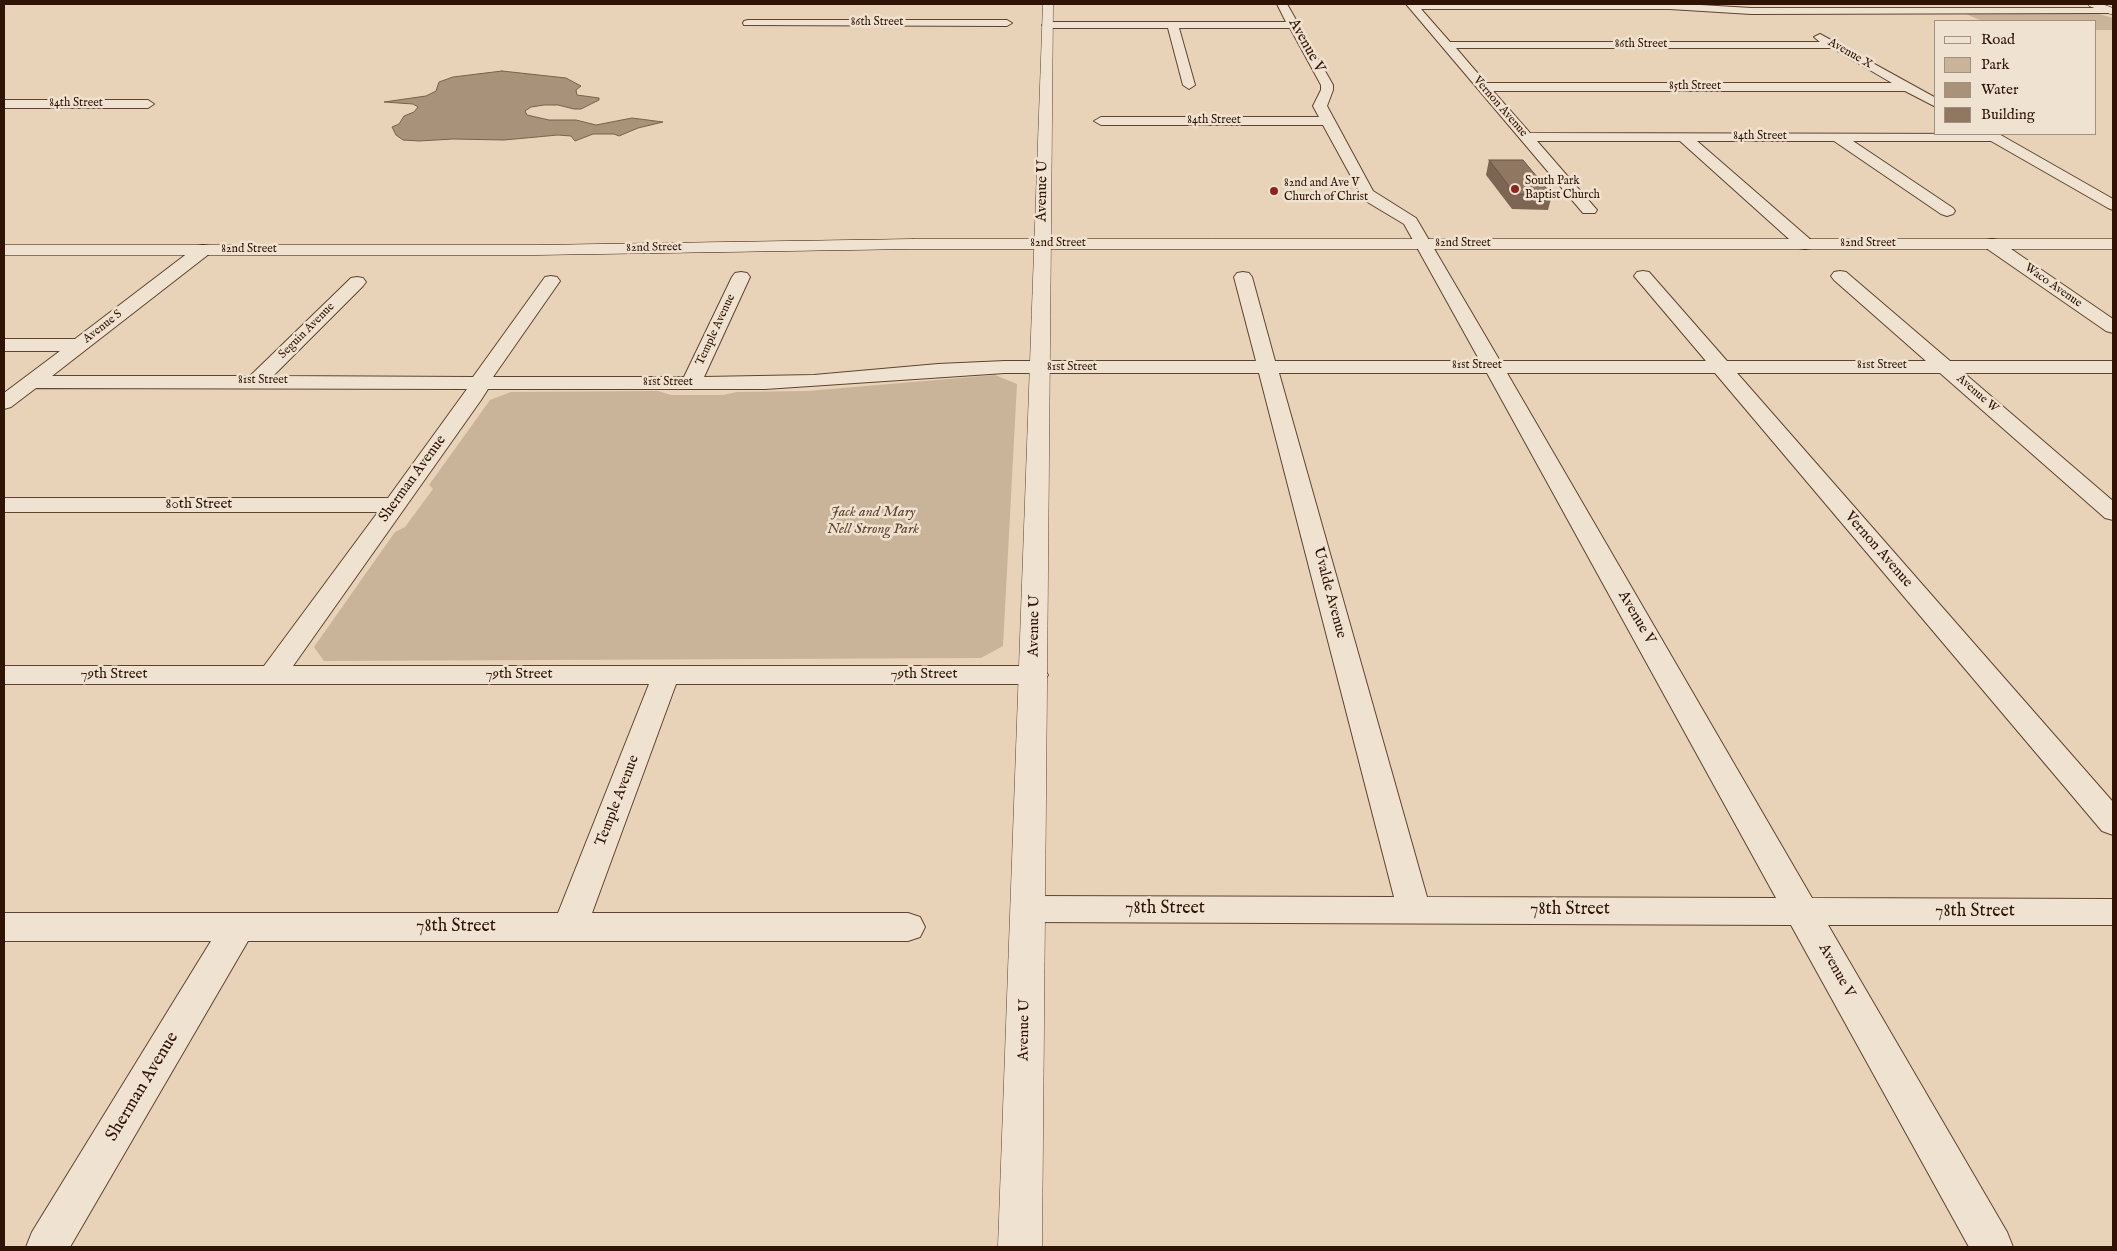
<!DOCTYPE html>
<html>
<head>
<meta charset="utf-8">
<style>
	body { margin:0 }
	#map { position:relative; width:2117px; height:1251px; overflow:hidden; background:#e8d3b8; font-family:"IM FELL English",serif }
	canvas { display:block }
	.frame { position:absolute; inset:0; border:5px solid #301403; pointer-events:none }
	.legend { position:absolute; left:1934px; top:20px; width:162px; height:115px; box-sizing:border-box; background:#f0e2d1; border:1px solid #a3907f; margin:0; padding:6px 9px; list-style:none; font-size:15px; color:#301403 }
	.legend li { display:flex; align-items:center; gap:10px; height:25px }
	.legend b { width:25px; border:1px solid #a3907f }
</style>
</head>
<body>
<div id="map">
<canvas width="2117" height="1251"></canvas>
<div class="frame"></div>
<ul class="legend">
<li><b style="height:6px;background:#f0e2d1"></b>Road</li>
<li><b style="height:14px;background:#c9b399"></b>Park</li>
<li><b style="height:14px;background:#a9927a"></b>Water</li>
<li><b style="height:14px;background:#907761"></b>Building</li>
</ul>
</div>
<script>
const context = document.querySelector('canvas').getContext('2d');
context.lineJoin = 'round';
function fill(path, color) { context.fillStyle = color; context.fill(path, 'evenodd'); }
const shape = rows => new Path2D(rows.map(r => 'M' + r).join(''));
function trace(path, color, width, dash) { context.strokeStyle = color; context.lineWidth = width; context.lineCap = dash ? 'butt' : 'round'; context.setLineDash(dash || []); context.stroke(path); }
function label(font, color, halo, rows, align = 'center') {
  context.font = font + ' "IM FELL English",serif'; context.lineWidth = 5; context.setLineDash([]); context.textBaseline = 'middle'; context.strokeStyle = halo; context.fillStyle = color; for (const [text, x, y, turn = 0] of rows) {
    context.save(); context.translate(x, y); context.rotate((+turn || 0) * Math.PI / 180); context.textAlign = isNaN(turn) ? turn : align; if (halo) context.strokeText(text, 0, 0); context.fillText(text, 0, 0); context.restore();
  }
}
fill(shape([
	[1964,13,2096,13,2113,18,2113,30,2096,30,2096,21,1982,21],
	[995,375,1017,384,1003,646,981,658,324,661,314,647,395,532,405,527,433,489,429,485,490,400,511,392,658,391,671,395,723,395,737,392,807,391]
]), '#c9b399');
const water = shape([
	[502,71,566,78,581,86,576,90,577,95,599,98,599,100,581,109,574,109,558,105,544,105,531,107,525,111,527,115,549,120,576,120,596,125,632,118,663,122,638,128,619,136,614,134,593,134,575,141,571,136,558,135,504,140,453,139,419,141,403,140,396,135,392,127,399,124,404,116,414,112,418,107,413,104,384,102,426,96,436,91,439,82,453,77,502,71]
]);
fill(water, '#a9927a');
trace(water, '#79604a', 1);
const minor = shape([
	[1277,4,1287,4,1333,85,1333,90,1327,106,1373,191,1416,218,1500,361,1706,361,1634,276,1637,272,1643,271,1649,272,1727,361,1926,361,1834,280,1831,276,1834,272,1840,271,1846,272,1950,361,2113,361,2113,373,1964,373,2113,501,2113,520,2105,518,1940,373,1737,373,2113,802,2113,835,2102,831,1715,373,1507,373,1812,898,2113,899,2113,925,1828,925,2007,1232,2013,1247,1969,1247,1791,925,1028,922,1016,918,1011,909,1016,900,1028,896,1394,897,1259,373,1005,373,765,389,488,389,481,400,293,666,1034,666,1044,669,1048,675,1044,681,1034,684,676,684,592,913,908,913,920,917,925,927,920,937,908,941,248,941,70,1247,26,1247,32,1232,211,941,4,941,4,913,558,913,649,684,4,684,4,666,264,666,378,512,4,512,4,498,388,498,467,389,36,388,11,407,4,409,4,393,60,351,4,351,4,339,75,339,197,246,203,245,209,246,211,250,209,254,52,376,250,376,351,278,357,277,363,278,366,282,363,286,273,376,473,377,545,277,551,276,557,277,560,281,493,377,684,377,732,277,735,273,741,272,747,273,750,277,704,377,814,375,938,364,1005,361,1256,361,1234,277,1237,273,1243,272,1249,273,1252,277,1275,361,1480,361,1404,224,1364,200,1323,125,1101,125,1094,121,1101,117,1319,117,1313,106,1321,90,1321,85,1290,28,1179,28,1195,85,1189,89,1183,85,1168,28,1047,28,1042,25,1047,22,1286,22,1277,4],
	[1279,373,1487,373,1776,898,1427,897,1279,373],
	[1406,4,1684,4,1751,8,2113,8,2113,12,2110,13,1751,14,1670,9,1421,9,1450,42,1820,42,1814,37,1820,34,1936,98,1936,107,1905,91,1493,91,1530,133,1999,134,2113,199,2113,210,2108,208,1991,141,1853,141,1953,208,1955,211,1953,214,1947,216,1941,214,1834,141,1697,141,1811,240,1813,244,1811,248,1805,249,1799,248,1680,141,1537,141,1597,210,1595,213,1583,213,1406,4],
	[1456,48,1832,48,1892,83,1486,83,1456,48],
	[748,20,1007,20,1012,23,1007,26,744,25,743,23,744,21,748,20],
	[4,100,148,100,154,104,148,108,4,108,4,100],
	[1992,239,1998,240,2113,319,2113,333,2106,331,1986,248,1984,244,1986,240,1992,239]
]);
const tertiary = shape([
	[1043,4,1053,4,1042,1247,998,1247,1043,4]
]);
const secondary = shape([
	[2088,4,2102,4,2113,8,2113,15,2089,6,2088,4],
	[913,239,2113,239,2113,249,913,249,537,255,4,255,4,245,537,245,913,239]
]);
trace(minor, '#5e4430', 2);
trace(tertiary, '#5e4430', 1);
trace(secondary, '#301403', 1);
fill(minor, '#f0e2d1');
fill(tertiary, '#f0e2d1');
fill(secondary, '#f0e2d1');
fill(shape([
	[1489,160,1552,195,1548,210,1512,209,1486,175]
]), '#7c6653');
const building = shape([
	[1489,160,1523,160,1552,195,1515,194,1489,160]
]);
fill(building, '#907761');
trace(building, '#655344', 1);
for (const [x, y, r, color] of [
	[1515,189,5,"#8f2418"],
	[1274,191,5,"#8f2418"]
]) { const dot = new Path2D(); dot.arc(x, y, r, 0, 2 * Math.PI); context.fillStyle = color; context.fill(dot); trace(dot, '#f0e2d1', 2); }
label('12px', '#301403', '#f0e2d1', [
	["86th Street",877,23],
	["86th Street",1641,45],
	["Avenue X",1850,54,30],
	["85th Street",1695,87],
	["84th Street",76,104],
	["Vernon Avenue",1500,107,49],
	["84th Street",1214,121],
	["84th Street",1760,137],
	["82nd Street",1058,244],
	["82nd Street",1463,244],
	["82nd Street",1868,244],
	["82nd Street",654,248,-1],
	["82nd Street",249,250],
	["Waco Avenue",2053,286,35],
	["Avenue S",103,327,-38],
	["Temple Avenue",716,330,-65],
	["Seguin Avenue",307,331,-45],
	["81st Street",1477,366],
	["81st Street",1882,366],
	["81st Street",1072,368],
	["81st Street",263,381],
	["81st Street",668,383],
	["Avenue W",1977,394,41]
]);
label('12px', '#301403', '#f0e2d1', [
	["South Park",1525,182],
	["Baptist Church",1525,196],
	["82nd and Ave V",1284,184],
	["Church of Christ",1284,198]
], 'left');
label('15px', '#301403', '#f0e2d1', [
	["Avenue V",1306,46,61],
	["Avenue U",1043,191,-89],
	["Sherman Avenue",413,479,-54],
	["80th Street",199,505],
	["Vernon Avenue",1878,550,49],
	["Uvalde Avenue",1329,593,75],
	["Avenue V",1636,618,60],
	["Avenue U",1035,626,-89],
	["79th Street",114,675],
	["79th Street",519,675],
	["79th Street",924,675],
	["Temple Avenue",618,801,-69],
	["Avenue V",1836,971,61],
	["Avenue U",1025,1030,-89]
]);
label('italic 15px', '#5e4430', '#f0e2d1', [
	["Jack and Mary",873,513],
	["Nell Strong Park",873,530]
]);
label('18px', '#301403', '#f0e2d1', [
	["78th Street",1165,909],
	["78th Street",1570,910],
	["78th Street",1975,912],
	["78th Street",456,927],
	["Sherman Avenue",143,1087,-59]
]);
</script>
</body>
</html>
